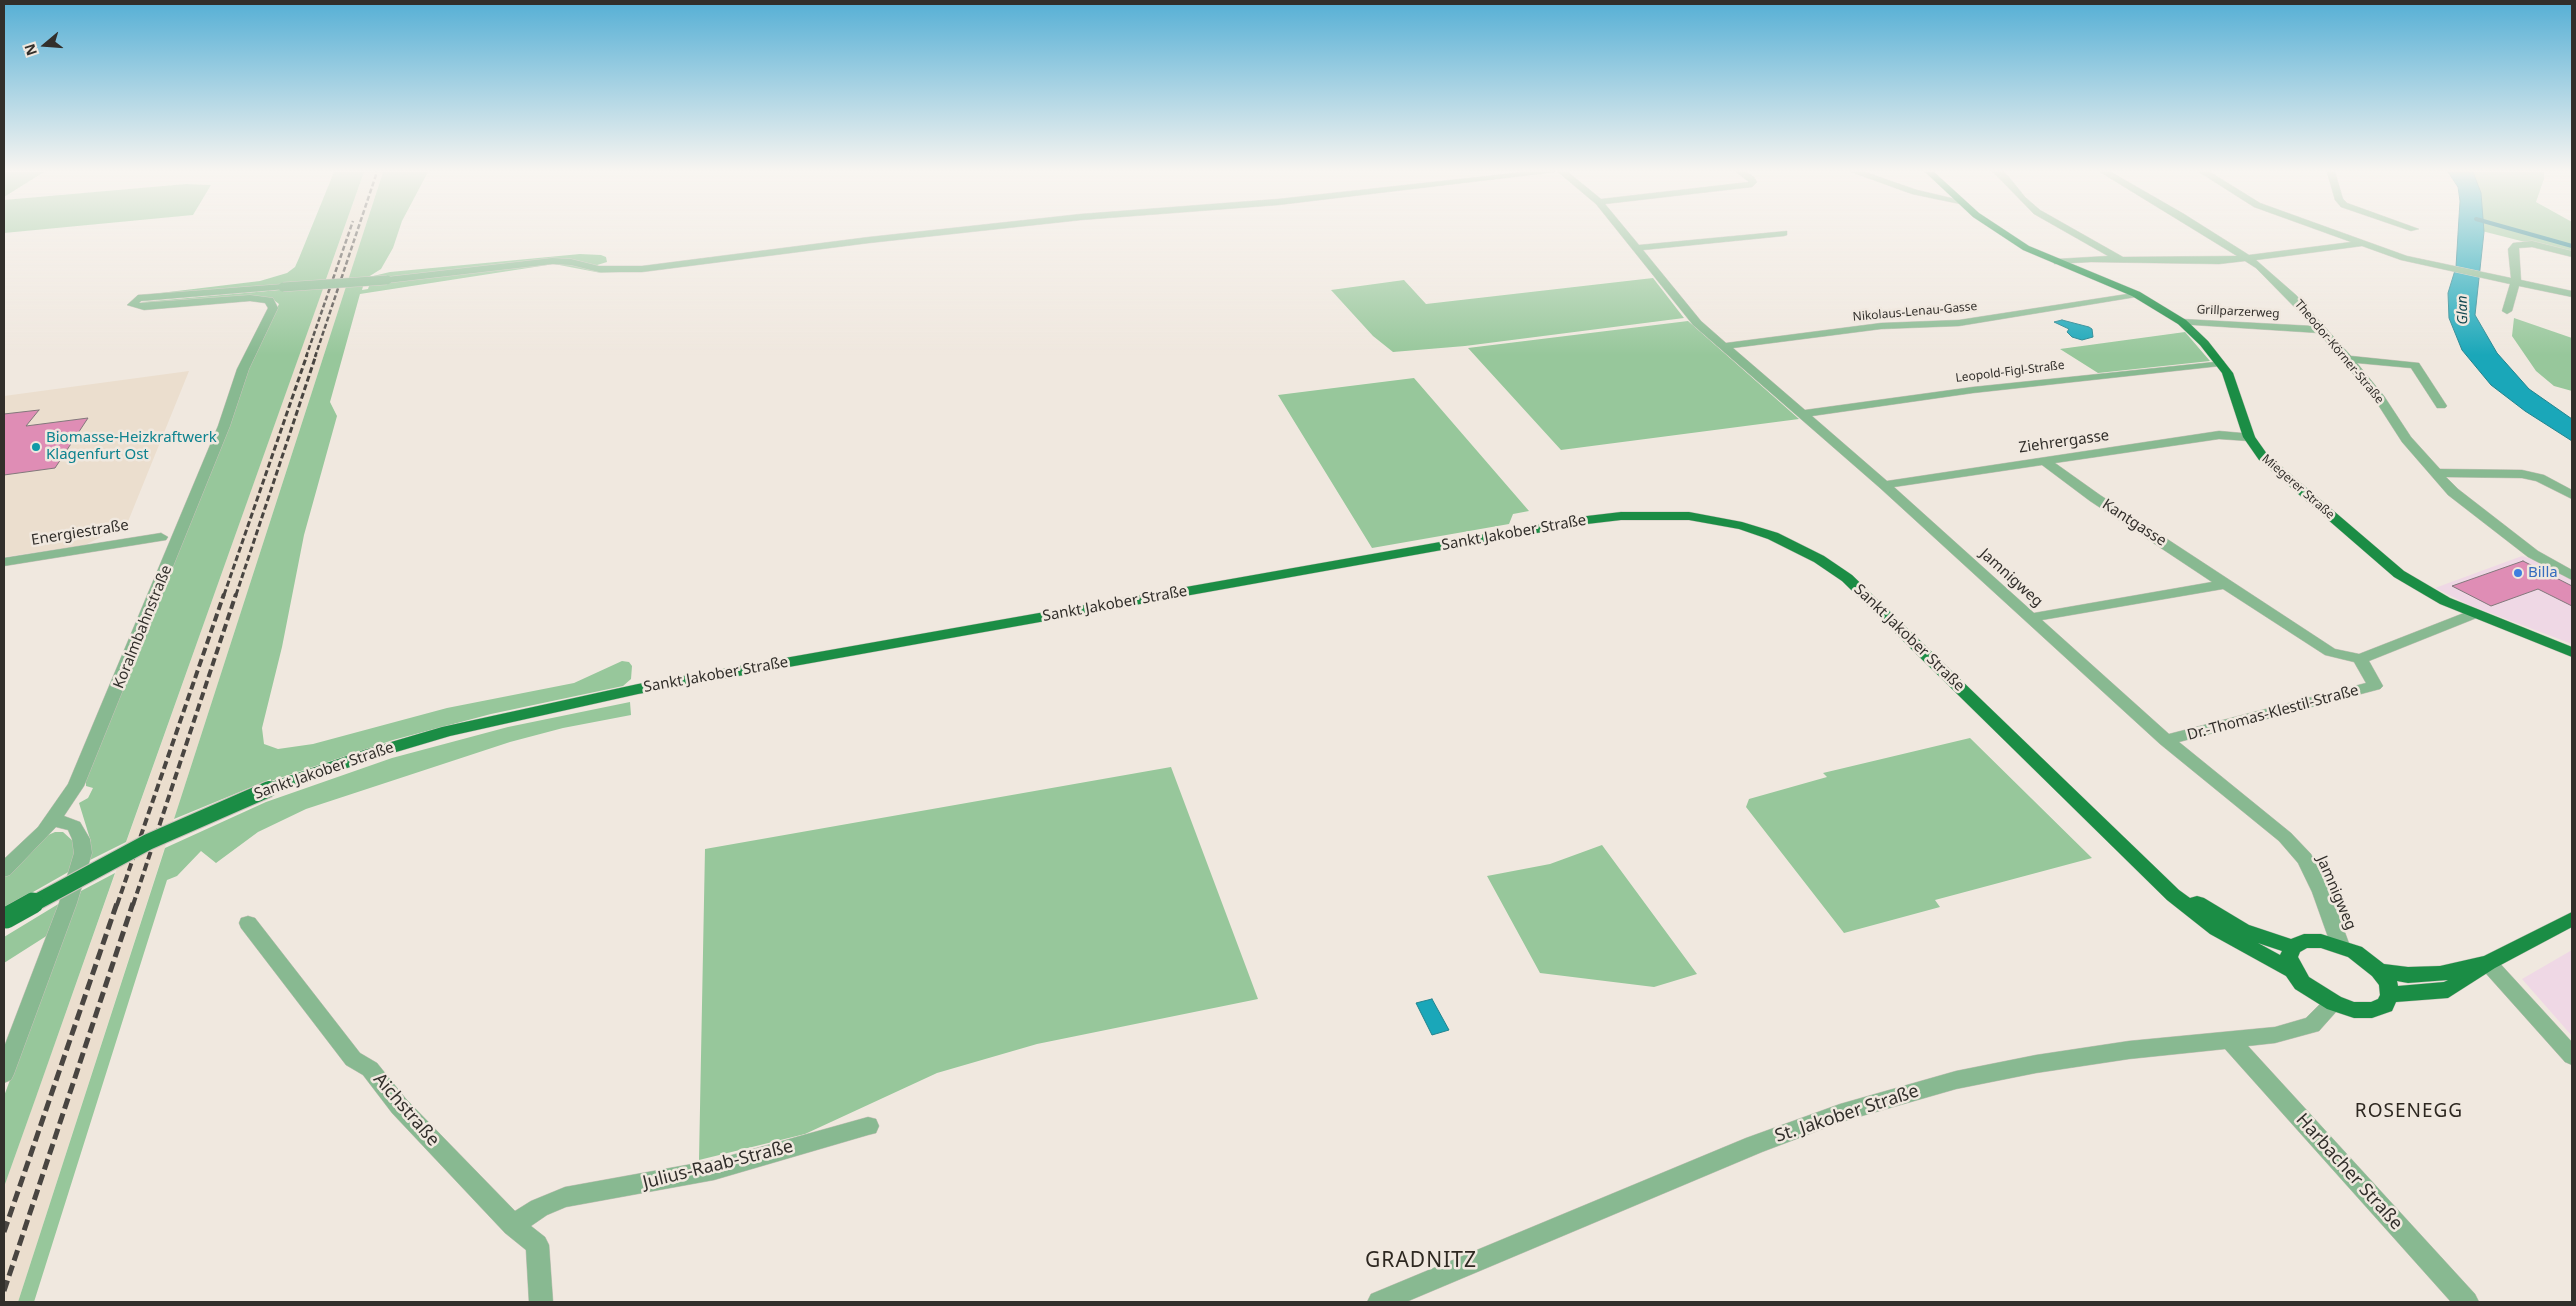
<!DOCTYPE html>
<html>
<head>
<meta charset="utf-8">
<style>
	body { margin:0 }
	#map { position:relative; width:2576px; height:1306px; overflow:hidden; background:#f0e8df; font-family:"Noto Sans",sans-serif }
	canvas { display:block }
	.frame { position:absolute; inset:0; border:5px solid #322f2b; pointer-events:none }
	.north { position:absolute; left:20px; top:20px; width:50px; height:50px; -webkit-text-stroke:4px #f0e8df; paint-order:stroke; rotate:252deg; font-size:14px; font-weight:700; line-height:20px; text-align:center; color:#322f2b }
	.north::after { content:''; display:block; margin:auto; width:18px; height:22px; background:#322f2b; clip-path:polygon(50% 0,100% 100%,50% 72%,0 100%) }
</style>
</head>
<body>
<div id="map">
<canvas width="2576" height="1306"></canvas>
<div class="frame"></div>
<div class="north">N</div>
</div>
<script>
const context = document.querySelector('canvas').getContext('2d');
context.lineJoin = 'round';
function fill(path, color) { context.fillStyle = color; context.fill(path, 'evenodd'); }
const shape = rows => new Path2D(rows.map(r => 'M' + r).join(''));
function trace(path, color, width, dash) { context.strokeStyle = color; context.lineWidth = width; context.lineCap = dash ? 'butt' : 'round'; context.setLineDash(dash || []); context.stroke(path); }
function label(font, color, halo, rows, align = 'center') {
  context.font = font + ' "Noto Sans",sans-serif'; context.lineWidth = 5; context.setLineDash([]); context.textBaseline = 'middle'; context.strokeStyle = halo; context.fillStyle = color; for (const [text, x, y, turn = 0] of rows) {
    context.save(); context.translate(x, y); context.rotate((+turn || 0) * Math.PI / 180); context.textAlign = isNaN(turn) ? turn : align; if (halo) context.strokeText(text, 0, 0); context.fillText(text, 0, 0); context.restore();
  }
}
fill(shape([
	[2522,556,2535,560,2572,580,2572,644,2469,605,2435,588],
	[2572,950,2572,1036,2522,979]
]), '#efd8e5');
fill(shape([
	[364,172,383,172,18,1302,4,1302,4,1187],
	[189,371,127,524,85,545,4,557,4,396]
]), '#ebdece');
fill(shape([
	[4,172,44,172,4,197],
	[334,172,364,172,325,282,152,294,260,281,287,273,295,267,299,258],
	[383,172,428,172,402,221,393,248,381,269,365,279,362,290,368,289,370,283,533,263,571,264,599,271,640,271,601,273,554,264,360,294,330,402,337,416,304,535,282,647,262,728,264,744,278,749,313,744,447,708,574,683,622,661,629,662,632,666,631,679,623,686,491,714,393,740,271,781,271,779,174,819],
	[2465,172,2544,172,2544,179,2536,202,2572,222,2572,254,2478,230],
	[186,184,211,185,193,215,4,233,4,200],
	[580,254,601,255,606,257,607,262,594,266,570,260,388,279,373,276,390,272],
	[1653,278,1684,318,1465,346,1393,352,1373,336,1331,290,1404,280,1426,304],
	[324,286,126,842,90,860,91,842,79,803,88,798,93,788,86,786,86,778,138,652,248,367,279,304,271,298,250,296,159,304,142,302],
	[2514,318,2572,338,2572,391,2554,386,2536,371,2512,336],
	[1688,321,1799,419,1561,450,1468,348],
	[2185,332,2210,361,2098,373,2060,349],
	[1414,378,1529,511,1513,514,1509,524,1372,548,1278,395],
	[630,702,631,715,563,728,510,742,306,809,258,832,216,863,201,851,177,876,167,880,34,1302,18,1302,165,848,266,802,392,758,508,727],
	[1970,738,2092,858,1935,900,1940,907,1844,933,1746,807,1749,799,1827,777,1823,773],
	[1171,767,1258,999,1037,1044,937,1073,805,1134,699,1160,705,849],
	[55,832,63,832,74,842,74,859,70,871,12,904,4,911,4,875,46,836],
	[1602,845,1697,974,1654,987,1540,973,1487,876,1550,864],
	[115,873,35,1100,4,1187,4,1096,81,891],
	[60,903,48,935,4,963,4,937]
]), '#97c79b');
const water = shape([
	[2448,172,2473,172,2481,193,2484,232,2475,315,2497,353,2529,389,2572,419,2572,441,2525,411,2491,385,2462,350,2449,318,2448,293,2456,267,2460,201,2458,187,2448,172],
	[2062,320,2089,327,2092,329,2093,337,2082,340,2072,337,2067,332,2069,329,2054,322,2062,320],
	[1432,999,1449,1030,1432,1035,1416,1003,1432,999]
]);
fill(water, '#1aa7b9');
trace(water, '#21838e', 1);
trace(shape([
	[2476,219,2572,246]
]), '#21838e', 4);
const building = shape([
	[39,410,26,426,88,418,55,468,4,475,4,414,39,410],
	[2523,561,2572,586,2572,606,2538,589,2491,606,2452,586,2523,561]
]);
fill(building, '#df8db5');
trace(building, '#83787c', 1);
const minor = shape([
	[1524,172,1555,172,1278,205,1081,220,869,243,642,272,599,272,571,265,552,264,387,283,382,280,387,277,552,258,571,259,599,266,642,266,869,237,1081,214,1278,199,1524,172],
	[1558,172,1568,172,1601,199,1749,182,1736,172,1746,172,1754,177,1757,182,1752,187,1605,204,1639,245,1787,231,1787,235,1784,236,1643,250,1701,321,1726,343,1881,323,1959,320,2140,292,2140,296,2136,297,1959,326,1881,329,1733,348,1805,410,1973,387,2224,361,2224,365,2220,366,1973,393,1812,416,1887,481,2219,431,2253,434,2255,437,2249,441,2219,439,2055,463,2100,495,2335,649,2359,654,2469,611,2479,611,2481,614,2479,617,2369,661,2383,686,2380,689,2179,742,2291,833,2311,854,2330,892,2350,946,2347,951,2340,953,2333,951,2312,892,2298,863,2279,841,2160,744,1880,488,1693,325,1596,204,1558,172],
	[2042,465,2090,501,2212,582,2034,613,1894,487,2042,465],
	[2223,589,2325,655,2354,662,2366,683,2169,734,2042,620,2223,589],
	[1851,172,1865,172,1917,190,1964,201,1960,204,1912,194,1851,172],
	[1993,172,2003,172,2009,177,2025,197,2040,210,2123,257,2237,256,2100,172,2111,172,2184,214,2249,255,2351,242,2254,207,2199,172,2210,172,2260,203,2407,256,2511,278,2508,249,2513,243,2532,241,2572,251,2572,257,2532,247,2519,248,2521,280,2572,291,2572,297,2519,286,2512,311,2507,314,2502,311,2510,284,2401,260,2362,246,2256,260,2296,295,2351,356,2419,363,2447,406,2445,408,2437,408,2411,368,2357,363,2384,396,2411,437,2440,469,2522,470,2544,475,2572,490,2572,499,2536,481,2522,478,2446,477,2458,489,2538,551,2572,570,2572,580,2528,557,2448,495,2402,442,2375,400,2319,333,2178,324,2177,322,2182,319,2313,326,2256,268,2245,261,2219,264,2091,262,2054,264,2054,260,2057,259,2108,256,2034,214,1993,172],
	[2327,172,2335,172,2343,199,2347,203,2419,229,2411,231,2341,207,2335,200,2327,172],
	[283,284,287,285,287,289,141,301,139,303,250,295,273,298,278,308,249,369,230,426,84,786,64,816,80,822,90,839,92,853,77,903,14,1074,11,1080,4,1083,4,1047,59,903,74,853,72,839,68,830,56,827,10,875,4,877,4,859,38,827,68,784,218,426,237,369,268,308,265,303,250,301,144,310,127,305,138,295,283,284],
	[161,533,168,537,166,540,4,566,4,558,161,533],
	[248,916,255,918,360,1053,377,1063,406,1099,515,1211,531,1201,565,1187,714,1160,868,1117,876,1119,879,1126,876,1133,868,1135,714,1180,566,1207,547,1215,531,1226,545,1237,549,1245,553,1302,529,1302,526,1250,505,1233,392,1113,363,1075,346,1065,241,928,239,923,241,918,248,916],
	[2488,955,2495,958,2572,1042,2572,1065,2565,1062,2481,968,2478,963,2481,958,2488,955],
	[2334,995,2341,997,2344,1003,2319,1031,2275,1043,2248,1046,2475,1294,2479,1302,2451,1302,2225,1049,2129,1059,2036,1073,1956,1089,1841,1122,1762,1152,1406,1302,1367,1302,1371,1294,1746,1138,1840,1104,1956,1071,2036,1055,2129,1041,2275,1027,2306,1018,2327,997,2334,995]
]);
const major = shape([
	[1925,172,1934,172,1979,213,2029,246,2140,292,2186,320,2208,341,2233,373,2255,437,2267,454,2404,571,2450,598,2572,647,2572,657,2440,604,2394,577,2259,460,2243,437,2222,373,2200,345,2178,324,2132,296,2023,250,1973,217,1925,172],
	[1621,512,1689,512,1742,522,1778,533,1824,556,1852,575,2179,890,2190,898,2197,896,2204,898,2249,925,2291,939,2304,934,2321,934,2362,947,2384,964,2408,967,2440,966,2484,956,2572,912,2572,927,2495,968,2448,998,2396,1002,2392,1011,2372,1018,2354,1018,2327,1009,2295,989,2286,976,2210,934,2167,900,1842,581,1814,562,1768,539,1739,529,1689,520,1621,520,1587,524,638,694,450,736,376,758,269,795,263,793,261,789,263,785,364,750,442,727,638,684,1587,516,1621,512],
	[2258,943,2282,951,2280,955,2258,943],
	[2307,948,2321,948,2348,957,2372,976,2379,985,2380,995,2378,999,2371,1002,2354,1002,2341,997,2309,977,2298,957,2300,952,2307,948],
	[2448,980,2444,982,2398,986,2397,981,2408,983,2448,980]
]);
trace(minor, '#cac3bb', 1);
trace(major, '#cac3bb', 1);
fill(minor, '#88b991');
fill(major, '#1b8d45');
trace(shape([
	[306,357,353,221],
	[315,357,377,172]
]), '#494541', 2.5, [5, 2.5]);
trace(shape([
	[224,595,307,355],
	[236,595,316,355]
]), '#494541', 3, [6, 3]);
trace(shape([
	[117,905,224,594],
	[133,905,236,594]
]), '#494541', 4, [8, 4]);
trace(shape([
	[4,1232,117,903],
	[4,1291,133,903]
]), '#494541', 5, [11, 5]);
const minorBridge = shape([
	[283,287,387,280]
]);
const majorBridgeFar1 = shape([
	[31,905,148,842,269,789]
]);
const majorBridge = shape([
	[6,918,33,903]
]);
trace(minorBridge, '#cac3bb', 10, []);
trace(majorBridgeFar1, '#cac3bb', 18, []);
trace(majorBridge, '#cac3bb', 22, []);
trace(minorBridge, '#88b991', 9);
trace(majorBridgeFar1, '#1b8d45', 16);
trace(majorBridge, '#1b8d45', 21);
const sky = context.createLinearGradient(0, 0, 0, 355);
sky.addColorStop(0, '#55afd5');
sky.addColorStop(0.48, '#f8f5f1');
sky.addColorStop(1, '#f8f5f100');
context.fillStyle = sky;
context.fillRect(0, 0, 2576, 355);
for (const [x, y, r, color] of [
	[36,447,5,"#0f9aa8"],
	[2518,573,5,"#3f7fe0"]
]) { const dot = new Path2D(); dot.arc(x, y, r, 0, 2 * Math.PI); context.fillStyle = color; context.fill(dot); trace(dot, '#f0e8df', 2); }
label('12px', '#322f2b', '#f0e8df', [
	["Nikolaus-Lenau-Gasse",1915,312,-5],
	["Grillparzerweg",2238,312,3],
	["Theodor-Körner-Straße",2339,352,50],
	["Leopold-Figl-Straße",2010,372,-7],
	["Miegerer Straße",2298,487,41]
]);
label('italic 14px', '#104750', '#f0e8df', [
	["Glan",2463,310,-91]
]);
label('15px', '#0d838f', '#f0e8df', [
	["Biomasse-Heizkraftwerk",46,438],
	["Klagenfurt Ost",46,455]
], 'left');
label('15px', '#322f2b', '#f0e8df', [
	["Ziehrergasse",2064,442,-8],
	["Kantgasse",2134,523,33],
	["Energiestraße",80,533,-9],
	["Sankt Jakober Straße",1514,533,-10],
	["Jamnigweg",2011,578,42],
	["Sankt Jakober Straße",1115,604,-10],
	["Koralmbahnstraße",143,627,-68],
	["Sankt Jakober Straße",1909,638,44],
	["Sankt Jakober Straße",716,675,-10],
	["Dr.-Thomas-Klestil-Straße",2273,713,-15],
	["Sankt Jakober Straße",324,771,-19],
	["Jamnigweg",2336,893,67]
]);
label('15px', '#366cbe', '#f0e8df', [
	["Billa",2528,573]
], 'left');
label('18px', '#322f2b', '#f0e8df', [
	["Aichstraße",406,1110,49],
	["St. Jakober Straße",1847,1114,-18],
	["Julius-Raab-Straße",718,1165,-14],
	["Harbacher Straße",2349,1172,48]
]);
context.letterSpacing = '1px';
label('19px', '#2e2821', '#f0e8df', [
	["ROSENEGG",2409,1112]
]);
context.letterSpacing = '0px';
context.letterSpacing = '1px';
label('21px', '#2e2821', '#f0e8df', [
	["GRADNITZ",1421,1261]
]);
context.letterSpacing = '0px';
</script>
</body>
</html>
